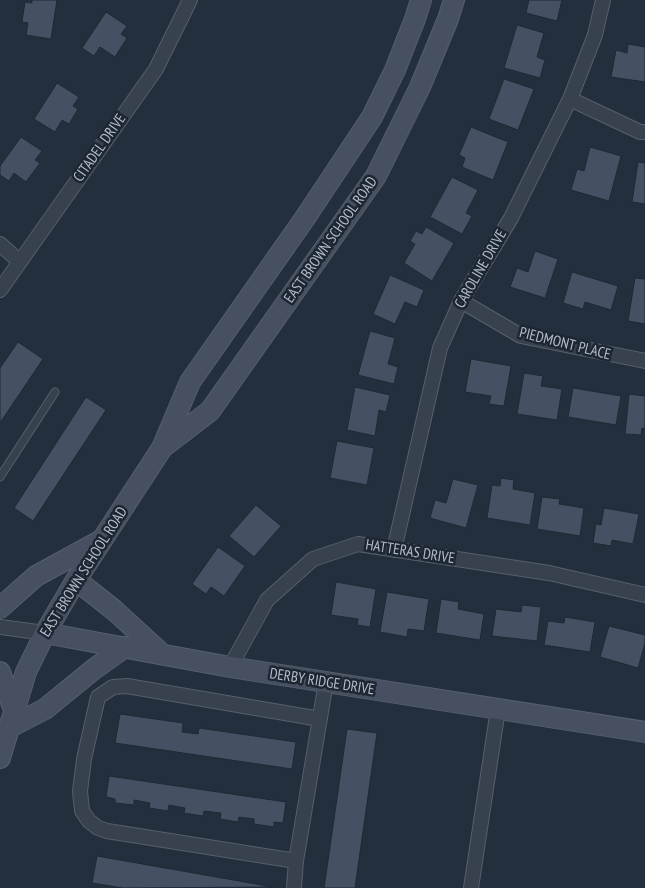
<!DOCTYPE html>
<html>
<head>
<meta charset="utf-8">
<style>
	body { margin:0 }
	canvas { display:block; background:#242f3e }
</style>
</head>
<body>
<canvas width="645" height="888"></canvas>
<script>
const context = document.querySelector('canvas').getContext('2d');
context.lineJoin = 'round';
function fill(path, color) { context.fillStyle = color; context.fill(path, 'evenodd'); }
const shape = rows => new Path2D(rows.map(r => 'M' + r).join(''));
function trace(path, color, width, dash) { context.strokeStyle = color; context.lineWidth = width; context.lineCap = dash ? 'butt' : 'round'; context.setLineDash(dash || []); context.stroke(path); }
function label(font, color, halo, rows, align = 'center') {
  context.font = font + ' "PT Sans Narrow",sans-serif'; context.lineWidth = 5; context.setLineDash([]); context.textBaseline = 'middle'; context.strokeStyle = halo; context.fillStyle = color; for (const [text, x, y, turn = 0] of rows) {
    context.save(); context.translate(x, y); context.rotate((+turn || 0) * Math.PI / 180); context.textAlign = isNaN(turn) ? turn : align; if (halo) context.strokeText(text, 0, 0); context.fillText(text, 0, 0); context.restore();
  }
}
const building = shape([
	[32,0,57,0,51,39,26,35,28,23,22,22,25,2,32,3,32,0],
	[529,0,562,0,557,21,526,13,529,0],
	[106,12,127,26,121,34,127,38,115,57,100,47,94,56,82,48,106,12],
	[517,25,544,33,537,57,545,60,540,78,504,68,517,25],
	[628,44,645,47,645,82,611,77,616,50,627,53,628,44],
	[504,79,534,89,518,130,489,119,504,79],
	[57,83,79,97,73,106,78,109,69,124,62,120,55,132,34,119,57,83],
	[471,127,508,142,493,180,462,167,465,158,459,155,471,127],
	[21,137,42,151,35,160,40,163,26,182,14,173,9,181,0,175,0,166,21,137],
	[590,147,621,156,609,201,571,190,577,169,584,171,590,147],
	[638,162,645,163,645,204,632,202,638,162],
	[452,177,478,190,466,213,472,216,462,234,430,217,452,177],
	[426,227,454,243,432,281,404,263,415,244,410,241,416,231,422,234,426,227],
	[535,251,558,259,545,298,510,287,517,268,528,272,535,251],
	[572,272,618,286,611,310,585,302,583,309,563,303,572,272],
	[390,275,424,290,417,307,405,302,395,324,373,314,390,275],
	[635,278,645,279,645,324,628,321,635,278],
	[370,331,395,338,388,364,398,367,394,384,358,375,370,331],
	[18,342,43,359,0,423,0,368,18,342],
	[471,359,511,366,504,406,489,404,491,396,465,392,471,359],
	[524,373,543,376,541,386,562,389,557,420,517,414,524,373],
	[355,387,390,395,386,412,379,410,375,436,347,430,355,387],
	[573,388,621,396,616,425,568,417,573,388],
	[629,394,645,396,645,429,642,428,641,435,625,434,629,394],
	[86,397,106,410,33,521,14,508,86,397],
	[337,441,374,448,367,485,330,478,337,441],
	[501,478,514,480,513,489,535,493,530,525,487,518,492,485,500,486,501,478],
	[453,479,478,485,466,528,430,518,435,500,446,503,453,479],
	[542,497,560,499,559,504,584,508,580,536,537,529,542,497],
	[256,505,281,526,254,557,229,536,256,505],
	[604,508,639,514,633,544,612,540,611,546,593,543,596,524,601,525,604,508],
	[218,547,245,566,224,596,211,587,206,594,192,584,218,547],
	[336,582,376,589,370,627,357,625,358,619,331,615,336,582],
	[387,592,429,599,424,631,408,629,407,637,380,632,387,592],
	[441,599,459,602,458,609,484,614,480,640,436,633,441,599],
	[522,605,541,607,537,641,492,636,496,609,521,612,522,605],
	[565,617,595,622,590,652,544,645,548,621,564,623,565,617],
	[609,626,645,635,645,643,638,668,600,657,609,626],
	[120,714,183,723,182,732,198,734,199,728,296,742,292,769,115,743,120,714],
	[347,729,377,733,355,888,324,888,347,729],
	[109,776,286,802,283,823,274,822,274,827,254,824,254,819,239,817,238,822,220,819,221,813,204,811,203,816,184,813,185,808,169,805,168,811,149,808,150,803,134,800,134,805,115,803,115,799,106,797,109,776],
	[97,856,273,887,123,888,92,883,97,856]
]);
fill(building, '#455162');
trace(building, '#1f2835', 1);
const lane = shape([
	[0,477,55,392]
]);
const street = shape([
	[570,99,640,132,645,132],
	[0,244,20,262],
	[0,290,156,69,190,0],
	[461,301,521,336,645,361],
	[394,550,440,348,461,301,511,218,570,99,595,35,603,0],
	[0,627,45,633],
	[230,667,267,600,313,559,358,544,549,573,645,595],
	[296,861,107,831,98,828,89,821,82,811,80,791,84,759,98,697,113,687,127,686,320,719],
	[294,888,296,861,326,682],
	[471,888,498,709]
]);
const secondary = shape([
	[163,447,210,411,376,176,420,87,448,19,454,0],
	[76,580,114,610,162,654],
	[0,608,36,576,100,541],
	[45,633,230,667,645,732],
	[0,672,14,710],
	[8,728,45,709,94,669,125,647],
	[0,758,26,672,45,633,76,580,162,448,190,382,305,218,372,117,395,70,415,19,421,0]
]);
trace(lane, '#565f6c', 9);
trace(street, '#565f6c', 16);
trace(secondary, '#565f6c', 22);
trace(lane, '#38414e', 7);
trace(street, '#38414e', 14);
trace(secondary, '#465061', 20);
label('15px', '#b4bcc9', '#1d2633', [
	["CITADEL DRIVE",100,148,-55],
	["EAST BROWN SCHOOL ROAD",331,240,-55],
	["CAROLINE DRIVE",481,269,-60],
	["PIEDMONT PLACE",565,344,14],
	["HATTERAS DRIVE",410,552,9],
	["EAST BROWN SCHOOL ROAD",84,572,-58],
	["DERBY RIDGE DRIVE",322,682,9]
]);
</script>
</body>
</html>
